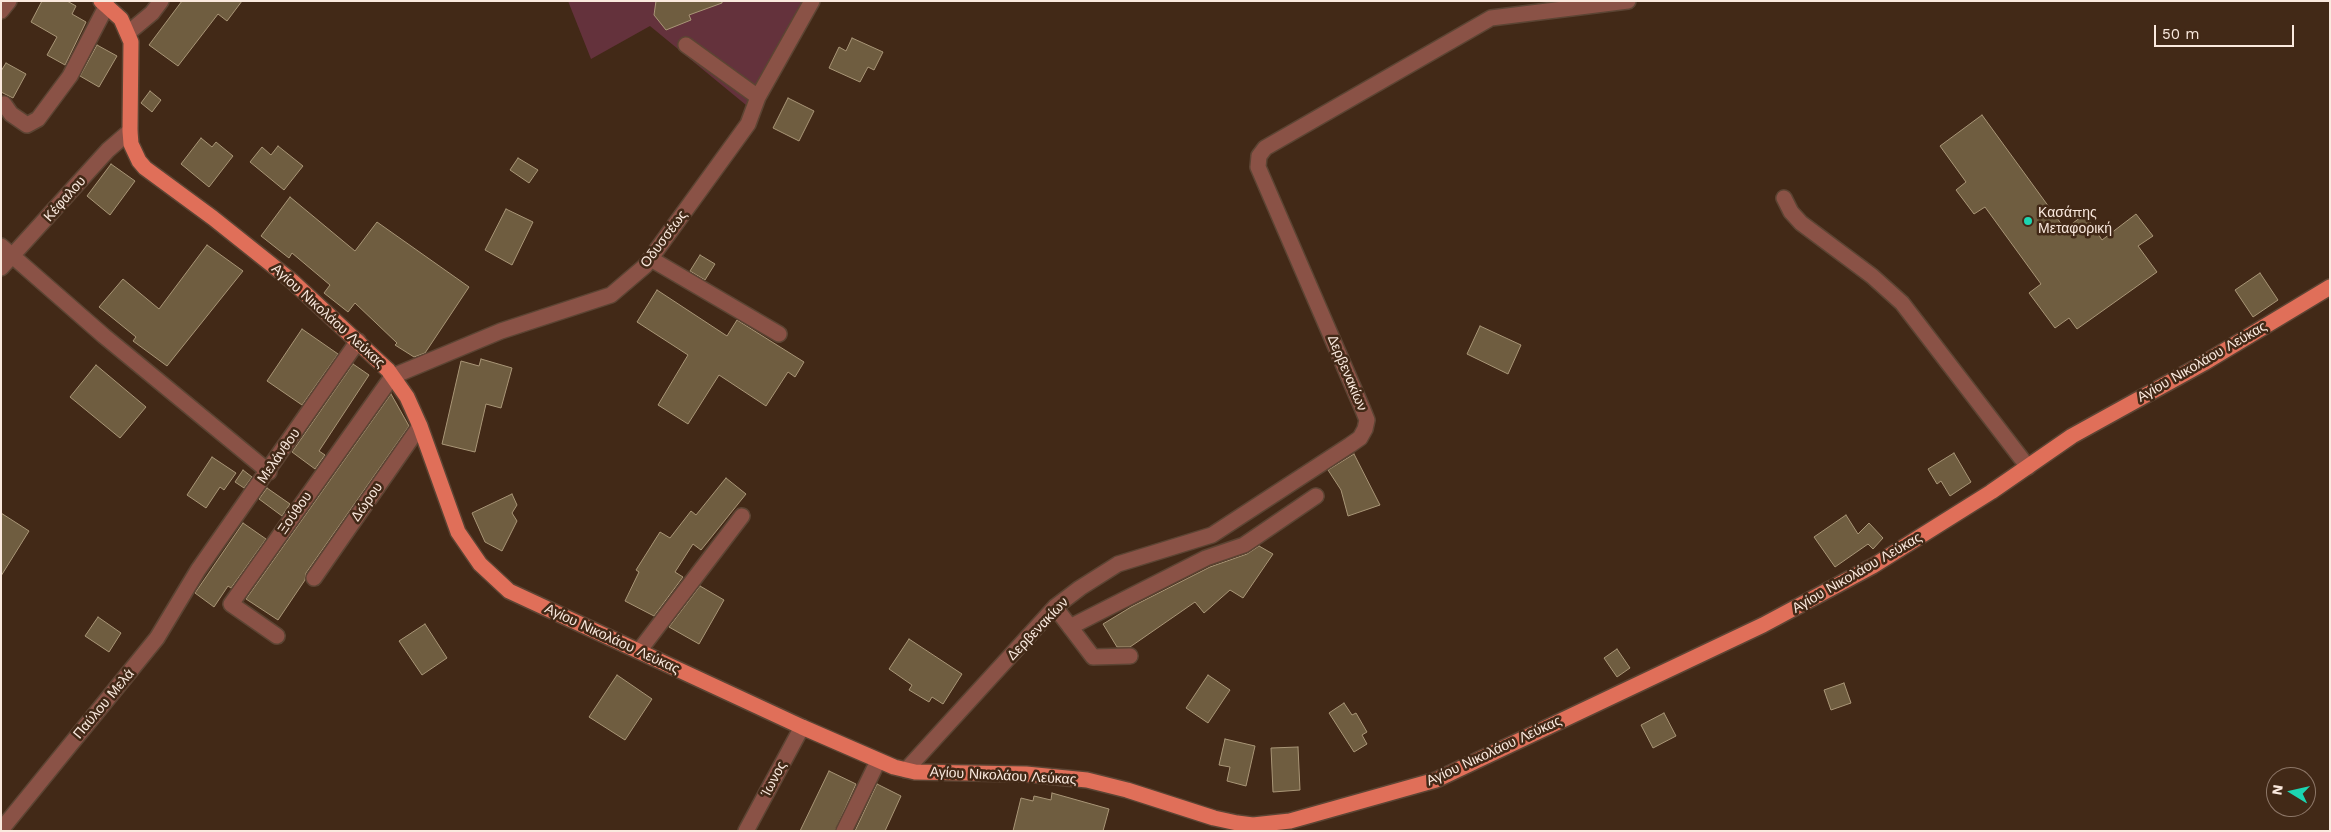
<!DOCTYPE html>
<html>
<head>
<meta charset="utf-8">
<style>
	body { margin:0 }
	#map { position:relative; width:2331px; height:832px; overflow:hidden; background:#422917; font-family:"Work Sans",sans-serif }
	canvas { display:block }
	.frame { position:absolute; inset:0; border:2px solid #fae9de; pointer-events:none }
	.north { position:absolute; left:2266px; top:767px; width:50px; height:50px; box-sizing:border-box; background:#422917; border:1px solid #8c7667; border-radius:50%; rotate:279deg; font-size:14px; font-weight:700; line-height:20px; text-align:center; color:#fae9de }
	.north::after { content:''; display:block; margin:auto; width:18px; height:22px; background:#1cd5b1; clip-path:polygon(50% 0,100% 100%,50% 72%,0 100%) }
	.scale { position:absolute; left:2154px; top:25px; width:140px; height:22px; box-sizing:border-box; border:2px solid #fae9de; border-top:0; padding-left:6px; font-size:15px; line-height:18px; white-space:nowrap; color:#fae9de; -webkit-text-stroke:4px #422917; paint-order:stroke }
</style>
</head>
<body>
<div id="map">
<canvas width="2331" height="832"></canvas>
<div class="frame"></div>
<div class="north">N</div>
<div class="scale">50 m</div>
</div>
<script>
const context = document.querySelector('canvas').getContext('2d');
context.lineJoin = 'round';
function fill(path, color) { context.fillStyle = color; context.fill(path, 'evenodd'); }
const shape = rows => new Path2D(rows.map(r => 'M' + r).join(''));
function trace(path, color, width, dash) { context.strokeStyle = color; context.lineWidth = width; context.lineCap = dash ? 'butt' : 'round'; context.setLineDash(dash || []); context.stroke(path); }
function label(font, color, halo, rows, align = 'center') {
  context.font = font + ' "Work Sans",sans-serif'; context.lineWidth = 5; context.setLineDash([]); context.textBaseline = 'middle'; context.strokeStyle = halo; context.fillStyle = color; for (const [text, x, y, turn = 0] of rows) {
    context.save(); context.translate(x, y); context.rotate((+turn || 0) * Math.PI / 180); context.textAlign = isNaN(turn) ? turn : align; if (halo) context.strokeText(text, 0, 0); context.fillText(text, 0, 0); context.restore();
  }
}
fill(shape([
	[568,1,807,1,746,105,650,26,591,59]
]), '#64323c');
const building = shape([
	[42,1,67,1,76,6,72,14,86,22,65,65,47,55,57,37,31,22,42,1],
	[182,1,242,1,227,21,218,14,178,66,149,45,182,1],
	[656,1,722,1,722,3,689,15,691,20,666,30,654,15,656,1],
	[852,38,883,52,874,70,868,67,860,82,829,68,839,47,846,51,852,38],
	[97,45,117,56,99,87,80,76,97,45],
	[6,63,26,74,13,98,1,92,1,71,6,63],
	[150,91,161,100,152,112,141,103,150,91],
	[788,98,814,111,799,141,773,128,788,98],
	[1982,115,2065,229,2085,214,2102,240,2136,214,2153,236,2138,246,2157,272,2077,329,2069,318,2055,328,2029,293,2041,284,1985,207,1974,214,1956,190,1966,182,1940,146,1982,115],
	[201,138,212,147,216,142,233,156,209,187,181,164,201,138],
	[278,146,303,166,284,190,250,162,262,147,271,155,278,146],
	[518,158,538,170,529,183,510,170,518,158],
	[111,164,135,181,110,215,87,196,111,164],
	[290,197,355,251,377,222,469,287,425,353,414,357,395,345,397,343,355,303,348,312,324,293,330,285,292,253,289,258,261,236,290,197],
	[506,209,533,222,512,265,485,250,506,209],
	[207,245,243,271,167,366,133,341,136,337,99,307,123,279,159,309,207,245],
	[700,255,715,264,705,280,690,271,700,255],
	[2260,273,2278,300,2253,317,2235,290,2260,273],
	[657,290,727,336,737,320,804,362,795,377,788,372,766,406,719,375,688,424,658,405,688,355,637,322,657,290],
	[1480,326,1521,345,1508,374,1467,354,1480,326],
	[302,329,338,354,302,405,267,381,302,329],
	[481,359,512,368,501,408,486,404,475,452,442,444,461,361,479,366,481,359],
	[353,364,369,375,319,451,325,455,315,469,292,452,353,364],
	[96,365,146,407,120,438,70,397,96,365],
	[391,394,409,426,306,573,305,580,278,620,246,599,391,394],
	[1954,453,1971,482,1950,496,1941,481,1937,484,1928,469,1954,453],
	[1354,454,1380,505,1348,516,1341,490,1328,470,1354,454],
	[212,457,236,473,224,490,220,487,206,508,187,495,212,457],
	[243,470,252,477,244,488,235,482,243,470],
	[726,478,746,494,701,550,693,544,675,572,683,577,654,616,625,601,639,572,636,570,660,532,670,538,691,511,696,515,726,478],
	[267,488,290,504,282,516,259,499,267,488],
	[512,494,517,505,512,513,517,521,502,551,485,542,472,513,512,494],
	[1,513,29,531,1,576,1,513],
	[1846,515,1858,534,1869,523,1883,538,1873,549,1868,544,1835,567,1814,537,1846,515],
	[243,523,266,539,231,588,228,586,214,607,195,593,243,523],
	[1259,546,1273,554,1243,598,1230,590,1204,613,1195,602,1130,647,1117,647,1103,624,1131,607,1210,567,1247,554,1259,546],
	[700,586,724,600,699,644,669,627,700,586],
	[98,617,121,633,109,652,85,636,98,617],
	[425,624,447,658,422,675,399,641,425,624],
	[909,639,962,674,943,704,932,697,929,702,909,690,912,685,889,669,909,639],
	[1617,649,1630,668,1617,677,1604,658,1617,649],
	[617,675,652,699,625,740,589,717,617,675],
	[1208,675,1230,690,1208,723,1186,708,1208,675],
	[1844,683,1851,703,1831,710,1824,690,1844,683],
	[1344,703,1352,715,1356,713,1367,732,1362,735,1367,744,1354,752,1329,713,1344,703],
	[1664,713,1676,736,1653,748,1641,725,1664,713],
	[1225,739,1255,746,1246,786,1227,781,1230,767,1219,765,1225,739],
	[1298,747,1300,790,1273,792,1271,748,1298,747],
	[829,771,856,784,835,831,800,831,829,771],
	[877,784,901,796,885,831,855,831,877,784],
	[1052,793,1109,809,1103,831,1013,831,1021,798,1033,801,1034,796,1051,800,1052,793]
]);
fill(building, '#6f5d40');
trace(building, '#a99677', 1);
const minor = shape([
	[1,11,9,1],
	[128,33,152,13,161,1],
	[686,45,758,97],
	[4,104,11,114,27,125,38,119,70,76,107,5],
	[1784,198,1791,212,1801,223,1872,276,1902,303,2028,467],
	[1,246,104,336,269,472],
	[651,259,779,334],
	[1,268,108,150,130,131],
	[314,578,420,426],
	[1055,607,1093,657,1130,656],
	[1070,627,1206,558,1244,545,1316,496],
	[277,636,231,604,389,381,398,374,501,331,611,295,645,266,748,124,758,97,812,1],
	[639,651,742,516],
	[906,770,1055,607,1080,588,1118,564,1212,535,1350,445,1360,438,1365,429,1367,420,1363,410,1258,167,1259,156,1265,148,1491,18,1628,1],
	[1,830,157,638,198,570,358,341],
	[746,831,802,727],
	[844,831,878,761]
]);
const major = shape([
	[101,1,121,19,131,42,130,131,131,144,139,161,145,168,213,218,292,281,388,370,407,397,420,426,458,532,480,564,509,591,802,727,894,767,915,772,1026,774,1087,780,1127,790,1214,818,1237,823,1253,825,1290,821,1436,780,1763,625,1873,566,1991,492,2072,436,2204,363,2330,287]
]);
trace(minor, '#5c4433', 18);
trace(major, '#5c4433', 18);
trace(minor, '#8a5246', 15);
trace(major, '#e06f59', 15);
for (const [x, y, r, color] of [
	[2028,221,5,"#1cd5b1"]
]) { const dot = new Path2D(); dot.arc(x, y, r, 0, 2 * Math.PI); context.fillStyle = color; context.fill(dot); trace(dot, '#422917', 2); }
label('14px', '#fae9de', '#422917', [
	["Κέφαλου",65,199,-48],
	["Οδυσσέως",664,239,-53],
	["Αγίου Νικολάου Λεύκας",328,316,42],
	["Αγίου Νικολάου Λεύκας",2202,362,-30],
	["Δερβενακίων",1347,373,67],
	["Μελάνθου",279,456,-55],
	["Δώρου",367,502,-55],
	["Ξούθου",295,513,-55],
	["Αγίου Νικολάου Λεύκας",1857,573,-30],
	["Δερβενακίων",1038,629,-46],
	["Αγίου Νικολάου Λεύκας",612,639,25],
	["Παύλου Μελά",104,704,-50],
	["Αγίου Νικολάου Λεύκας",1494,751,-25],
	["Αγίου Νικολάου Λεύκας",1003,776,3],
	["Ίωνος",774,779,-62]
]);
label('14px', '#fae9de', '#422917', [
	["Κασάπης",2038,213],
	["Μεταφορική",2038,229]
], 'left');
</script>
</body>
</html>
